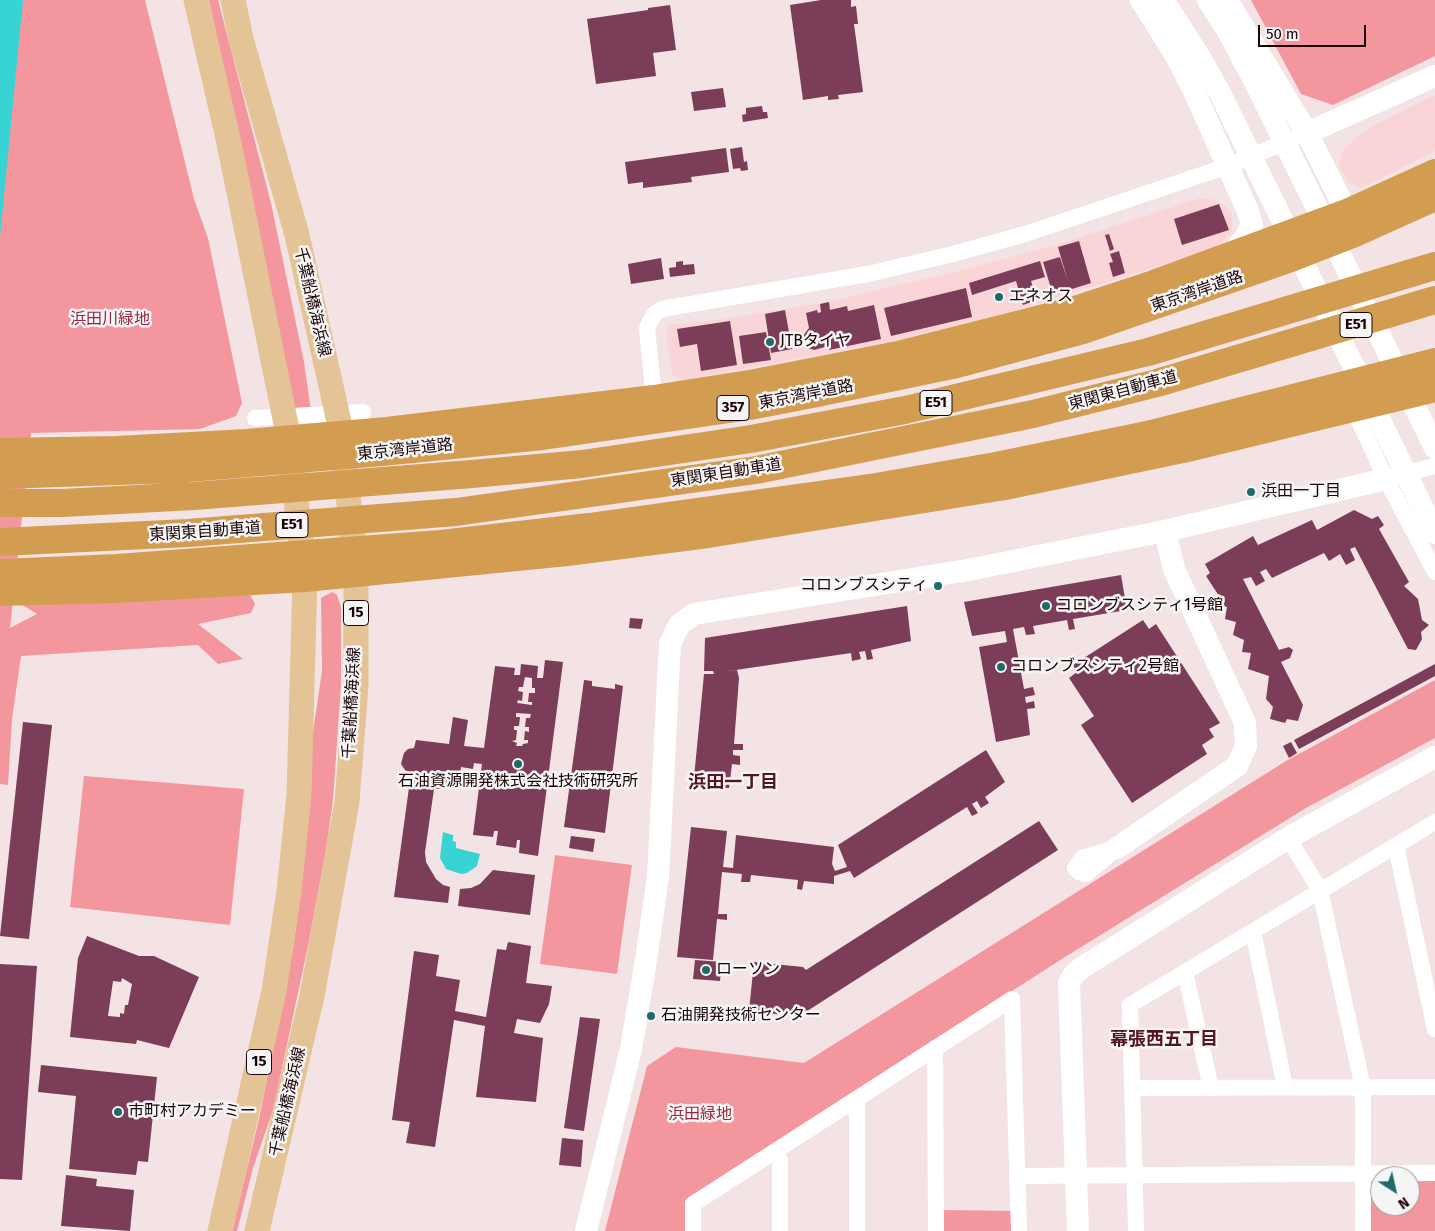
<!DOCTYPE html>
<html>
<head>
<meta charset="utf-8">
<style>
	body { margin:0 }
	#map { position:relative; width:1435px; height:1231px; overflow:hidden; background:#f4e3e4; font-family:"Fira Sans",sans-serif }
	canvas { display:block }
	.north { position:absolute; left:1370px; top:1166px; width:50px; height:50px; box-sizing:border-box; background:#f5f5f5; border:1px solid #9e9495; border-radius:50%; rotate:145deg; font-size:14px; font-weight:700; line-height:20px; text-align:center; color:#1b0306 }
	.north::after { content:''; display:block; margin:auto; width:18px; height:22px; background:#1e6b6a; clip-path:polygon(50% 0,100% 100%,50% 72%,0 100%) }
	.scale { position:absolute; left:1258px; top:25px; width:108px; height:22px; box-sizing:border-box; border:2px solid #1b0306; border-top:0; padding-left:6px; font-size:15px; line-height:18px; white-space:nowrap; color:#1b0306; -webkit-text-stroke:4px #f5f5f5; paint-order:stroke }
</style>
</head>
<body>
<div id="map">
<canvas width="1435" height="1231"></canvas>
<div class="north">N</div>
<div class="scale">50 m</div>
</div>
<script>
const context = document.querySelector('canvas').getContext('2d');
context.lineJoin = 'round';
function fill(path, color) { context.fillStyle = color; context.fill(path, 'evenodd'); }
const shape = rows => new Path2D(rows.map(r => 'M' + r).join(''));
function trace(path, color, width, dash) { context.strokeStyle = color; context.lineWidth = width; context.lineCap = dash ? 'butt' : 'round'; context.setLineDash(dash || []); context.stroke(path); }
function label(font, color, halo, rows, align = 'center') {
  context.font = font + ' "Fira Sans","Noto Sans JP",sans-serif'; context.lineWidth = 5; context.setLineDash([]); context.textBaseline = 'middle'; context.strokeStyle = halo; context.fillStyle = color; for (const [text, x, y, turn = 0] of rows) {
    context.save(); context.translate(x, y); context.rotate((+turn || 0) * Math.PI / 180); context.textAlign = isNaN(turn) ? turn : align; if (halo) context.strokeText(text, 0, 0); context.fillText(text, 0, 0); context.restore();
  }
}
fill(shape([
	[1435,95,1435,151,1368,185,1361,187,1348,182,1339,165,1343,150,1367,129],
	[1200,198,1212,199,1224,205,1232,213,1232,231,1220,245,1179,260,999,315,900,340,683,380,672,375,666,333,670,325,719,320,827,302,954,272,1064,243]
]), '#fad5d7');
fill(shape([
	[0,0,145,0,194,199,208,238,242,403,236,416,200,429,31,433,10,628,37,614,16,601,249,593,255,604,251,613,198,624,243,659,218,664,198,645,21,656,12,719,8,785,0,784],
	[209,0,218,0,271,203,304,362,311,411,296,413],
	[1251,0,1435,0,1435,56,1333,105,1301,94],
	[332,592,337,595,341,607,341,685,333,800,326,850,308,946,273,1110,253,1168,237,1231,232,1231,259,1119,294,942,300,896,312,739,322,671,321,598],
	[1435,680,1435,738,1306,808,1065,957,782,1138,685,1201,686,1231,605,1231,647,1066,676,1047,804,1063,1286,761],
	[84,776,244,789,230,925,70,907],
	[555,855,632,865,617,974,540,964],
	[1410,1177,1435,1177,1435,1231,1367,1231,1368,1178,1380,1178,1380,1206,1410,1206],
	[941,1210,1014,1211,1014,1231,940,1231]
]), '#f4969e');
fill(shape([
	[0,0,23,0,0,237],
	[443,832,453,835,453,841,456,842,456,848,480,854,477,866,467,873,461,874,446,869,440,858]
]), '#38d4d4');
fill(shape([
	[821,0,851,0,851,7,856,6,858,24,854,24,863,92,838,95,839,99,828,100,828,96,803,100,790,5],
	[670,5,676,50,653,53,656,76,596,84,587,19,648,10,648,8],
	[723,88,726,107,694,111,691,92],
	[762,106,763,112,767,112,768,118,743,122,742,115,746,114,746,108],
	[742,147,744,162,747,161,748,170,741,171,740,168,733,169,730,149],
	[726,148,729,172,691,177,692,182,643,188,643,182,628,184,625,162],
	[1219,204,1229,230,1182,245,1174,219],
	[1109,234,1114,249,1110,251,1105,235],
	[1079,241,1091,283,1053,295,1043,262,1060,257,1068,282,1058,247],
	[1119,251,1125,273,1113,277,1109,263,1113,262,1110,254],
	[661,258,664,279,631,284,628,264],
	[683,261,683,265,694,264,695,274,670,277,669,268,676,267,676,262],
	[1040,261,1045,277,1031,281,1037,300,1023,305,1016,281,972,295,969,283],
	[966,288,972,317,891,336,884,308],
	[829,302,830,310,847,306,848,311,874,305,881,339,829,350,829,346,814,350,808,348,803,336,809,328,806,313,817,310,818,313,821,312,820,304],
	[785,310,792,349,771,353,765,314],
	[730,321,737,365,701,371,697,344,680,347,677,329],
	[766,332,771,360,743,364,739,336],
	[1354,510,1372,519,1378,516,1384,525,1379,529,1409,582,1404,586,1418,599,1422,620,1429,625,1421,632,1422,639,1416,650,1408,649,1355,547,1350,549,1355,560,1346,565,1340,554,1329,561,1324,553,1272,578,1266,569,1260,572,1265,581,1256,586,1251,577,1243,579,1279,650,1289,647,1293,650,1290,658,1281,662,1303,705,1298,721,1287,719,1285,723,1270,719,1273,707,1266,699,1269,676,1248,669,1251,653,1242,652,1244,640,1233,635,1236,622,1225,619,1227,607,1216,604,1219,596,1206,576,1210,573,1205,564,1253,536,1258,545,1312,520,1317,530],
	[1121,575,1127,610,1073,619,1075,629,1069,630,1067,620,1033,626,1035,634,1026,635,1024,627,1013,629,1024,689,1033,687,1035,695,1025,697,1026,703,1034,701,1035,708,1027,709,1030,735,996,742,979,647,1007,642,1005,631,972,636,964,602],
	[907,606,911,641,871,650,873,659,867,660,865,651,859,652,861,659,852,661,851,653,722,672,737,670,739,678,734,744,743,744,743,750,733,750,733,755,740,756,740,765,732,764,729,788,693,788,704,674,714,674,713,671,704,671,705,638],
	[630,618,643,619,641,629,629,628],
	[1143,620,1149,629,1156,624,1220,723,1209,729,1214,737,1202,745,1207,754,1132,803,1081,725,1094,716,1069,678,1077,672,1073,665],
	[545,660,563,662,538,856,519,853,520,840,517,840,516,848,496,845,498,831,494,831,493,837,473,835,482,764,474,763,473,769,461,767,459,781,447,780,446,788,434,789,425,852,426,862,436,879,443,885,450,887,448,903,394,897,411,773,405,770,401,764,404,753,408,749,414,748,416,740,449,744,453,717,468,720,464,746,484,748,495,666,515,668,514,675,520,675,521,664,538,666,537,678,543,678],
	[525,677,532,678,532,688,535,688,535,693,529,693,528,702,532,702,532,705,517,703,518,700,522,701,523,692,518,691,519,687,523,687],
	[516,713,531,714,530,718,526,718,525,727,529,727,529,732,525,731,524,740,528,740,528,743,523,744,522,746,516,746,517,743,512,741,516,740,517,730,514,730,514,726,519,726,520,717,516,717],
	[1435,664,1435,676,1299,749,1294,740],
	[584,680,592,681,592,686,615,689,615,684,623,686,605,833,564,827],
	[23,722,52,725,29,939,0,936],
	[1291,742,1297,753,1289,758,1283,746],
	[986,750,1005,782,985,797,989,803,981,808,977,801,972,804,978,813,972,816,967,807,854,878,850,871,834,876,834,884,804,881,802,890,797,889,798,880,751,875,750,882,741,882,742,874,722,872,718,914,727,914,727,920,717,919,713,960,677,957,691,827,727,831,723,867,733,868,736,835,834,847,832,864,835,871,847,867,838,845],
	[1039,821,1058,850,801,1015,797,1008,795,1008,794,1016,749,1011,754,962,803,967,806,970],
	[571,836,595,839,593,852,569,848],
	[493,870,535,875,530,915,458,906,460,889,471,888,480,884],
	[87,936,139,956,154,956,199,977,169,1048,137,1040,136,1044,70,1037,78,958],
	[122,978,132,984,128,1005,125,1005,124,1014,120,1013,120,1017,108,1016,113,981,121,982],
	[508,942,531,946,526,983,552,986,549,1004,540,1023,517,1019,514,1033,543,1038,536,1102,476,1097,485,1026,454,1020,435,1147,406,1143,410,1122,392,1120,414,951,439,955,436,976,460,980,455,1011,486,1017,497,949,506,950],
	[695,960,722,962,720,981,693,979],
	[0,964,37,966,22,1180,0,1179],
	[580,1017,600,1019,584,1131,564,1128],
	[41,1065,157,1077,148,1162,138,1161,136,1175,69,1169,76,1096,38,1092],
	[698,1105,702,1111,695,1116,690,1109],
	[562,1138,583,1140,581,1167,559,1165],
	[66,1175,97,1179,96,1186,134,1190,130,1231,61,1226]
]), '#7b3d57');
trace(shape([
	[654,399,647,328,654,314,662,309,868,274,953,254,1025,234,1228,166,1295,138],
	[1353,408,1386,479,1435,572],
	[255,418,363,412],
	[1396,476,1435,466],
	[1288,838,1320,890,1363,1088,1363,1231],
	[1396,846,1435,1029],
	[1117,848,1086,874,1079,872,1075,868,1082,858,1117,848],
	[1253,931,1285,1087],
	[1185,972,1211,1088],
	[1012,999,1019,1231],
	[935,1048,936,1231],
	[1133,1088,1435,1087],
	[857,1099,857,1231],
	[775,1152,780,1160,780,1231],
	[1018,1176,1435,1173],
	[693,1231,693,1204,1012,999],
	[1136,1231,1130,1005,1435,822]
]), '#fff', 16);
trace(shape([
	[1141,0,1176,56,1193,89,1247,209,1252,225,1245,238,1228,259],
	[1163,0,1201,59,1220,93,1435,533],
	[1208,0,1229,33,1255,82,1435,448],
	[1227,0,1307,133,1347,213],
	[1307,133,1435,76],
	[1117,848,1237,766,1246,746,1245,723,1174,569,1165,531],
	[586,1231,631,1049,646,960,658,877,670,644,679,625,694,614,968,570,1165,531,1386,479],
	[1078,1231,1069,982,1073,976,1080,969,1288,838,1435,757]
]), '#fff', 22);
trace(shape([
	[196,0,229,143,289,439,305,578,299,795,289,891,274,991,220,1231],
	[233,0,241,39,297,235,342,435,356,574,356,686,347,802,312,996,257,1231]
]), '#e4c497', 25);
trace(shape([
	[0,452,117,450,247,443,387,431,654,399,755,383,898,355,1072,311,1154,284,1347,213,1435,173],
	[0,475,177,469,382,452,543,436,750,406,817,393,957,364,1083,330,1291,258,1355,233,1435,197],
	[0,503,62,503,194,496,472,474,582,464,751,439,905,410,1148,352,1435,266],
	[0,542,188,533,456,512,756,470,1033,414,1157,383,1435,300],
	[0,573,117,568,441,544,589,527,876,487,996,466,1147,435,1435,362],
	[0,592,116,589,305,578,567,552,708,534,1005,486,1192,447,1435,388]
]), '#d29d51', 28);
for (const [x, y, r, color] of [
	[999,297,5,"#1e6b6a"],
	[770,342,5,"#1e6b6a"],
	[1251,492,5,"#1e6b6a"],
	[938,586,5,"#1e6b6a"],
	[1046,606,5,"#1e6b6a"],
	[1001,667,5,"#1e6b6a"],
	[518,764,5,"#1e6b6a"],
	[706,970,5,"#1e6b6a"],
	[651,1016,5,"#1e6b6a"],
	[118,1112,5,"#1e6b6a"]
]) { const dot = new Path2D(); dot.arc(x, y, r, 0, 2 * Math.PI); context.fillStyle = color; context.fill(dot); trace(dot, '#f5f5f5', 2); }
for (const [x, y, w] of [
	[1356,325,32],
	[936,403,32],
	[733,408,32],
	[292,525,32],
	[356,613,25],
	[259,1062,25]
]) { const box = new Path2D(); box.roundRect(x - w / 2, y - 12.5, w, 25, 4); context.fillStyle = '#f5f5f5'; context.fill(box); trace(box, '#1b0306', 1); }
label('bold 15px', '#1b0306', null, [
	["E51",1356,325],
	["E51",936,403],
	["357",733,408],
	["E51",292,525],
	["15",356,613],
	["15",259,1062]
]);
label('16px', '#1b0306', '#f5f5f5', [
	["東京湾岸道路",1197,292,-19],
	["千葉船橋海浜線",312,302,77],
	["東関東自動車道",1123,391,-15],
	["東京湾岸道路",806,395,-11],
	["東京湾岸道路",405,450,-6],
	["東関東自動車道",726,473,-9],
	["東関東自動車道",205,532,-4],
	["千葉船橋海浜線",352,703,-87],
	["千葉船橋海浜線",288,1102,-77]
]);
label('16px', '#1b0306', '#f5f5f5', [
	["エネオス",1009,297],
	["JTBタイヤ",780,342],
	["浜田一丁目",1261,492],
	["コロンブスシティ",928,586,"right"],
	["コロンブスシティ1号館",1056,606],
	["コロンブスシティ2号館",1011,667],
	["石油資源開発株式会社技術研究所",518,782,"center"],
	["ローソン",716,970],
	["石油開発技術センター",661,1016],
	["市町村アカデミー",128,1112]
], 'left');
label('16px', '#98273c', '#f5f5f5', [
	["浜田川緑地",110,320],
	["浜田緑地",700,1115]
]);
label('bold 18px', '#541520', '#f5f5f5', [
	["浜田一丁目",733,783],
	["幕張西五丁目",1164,1040]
]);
</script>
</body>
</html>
